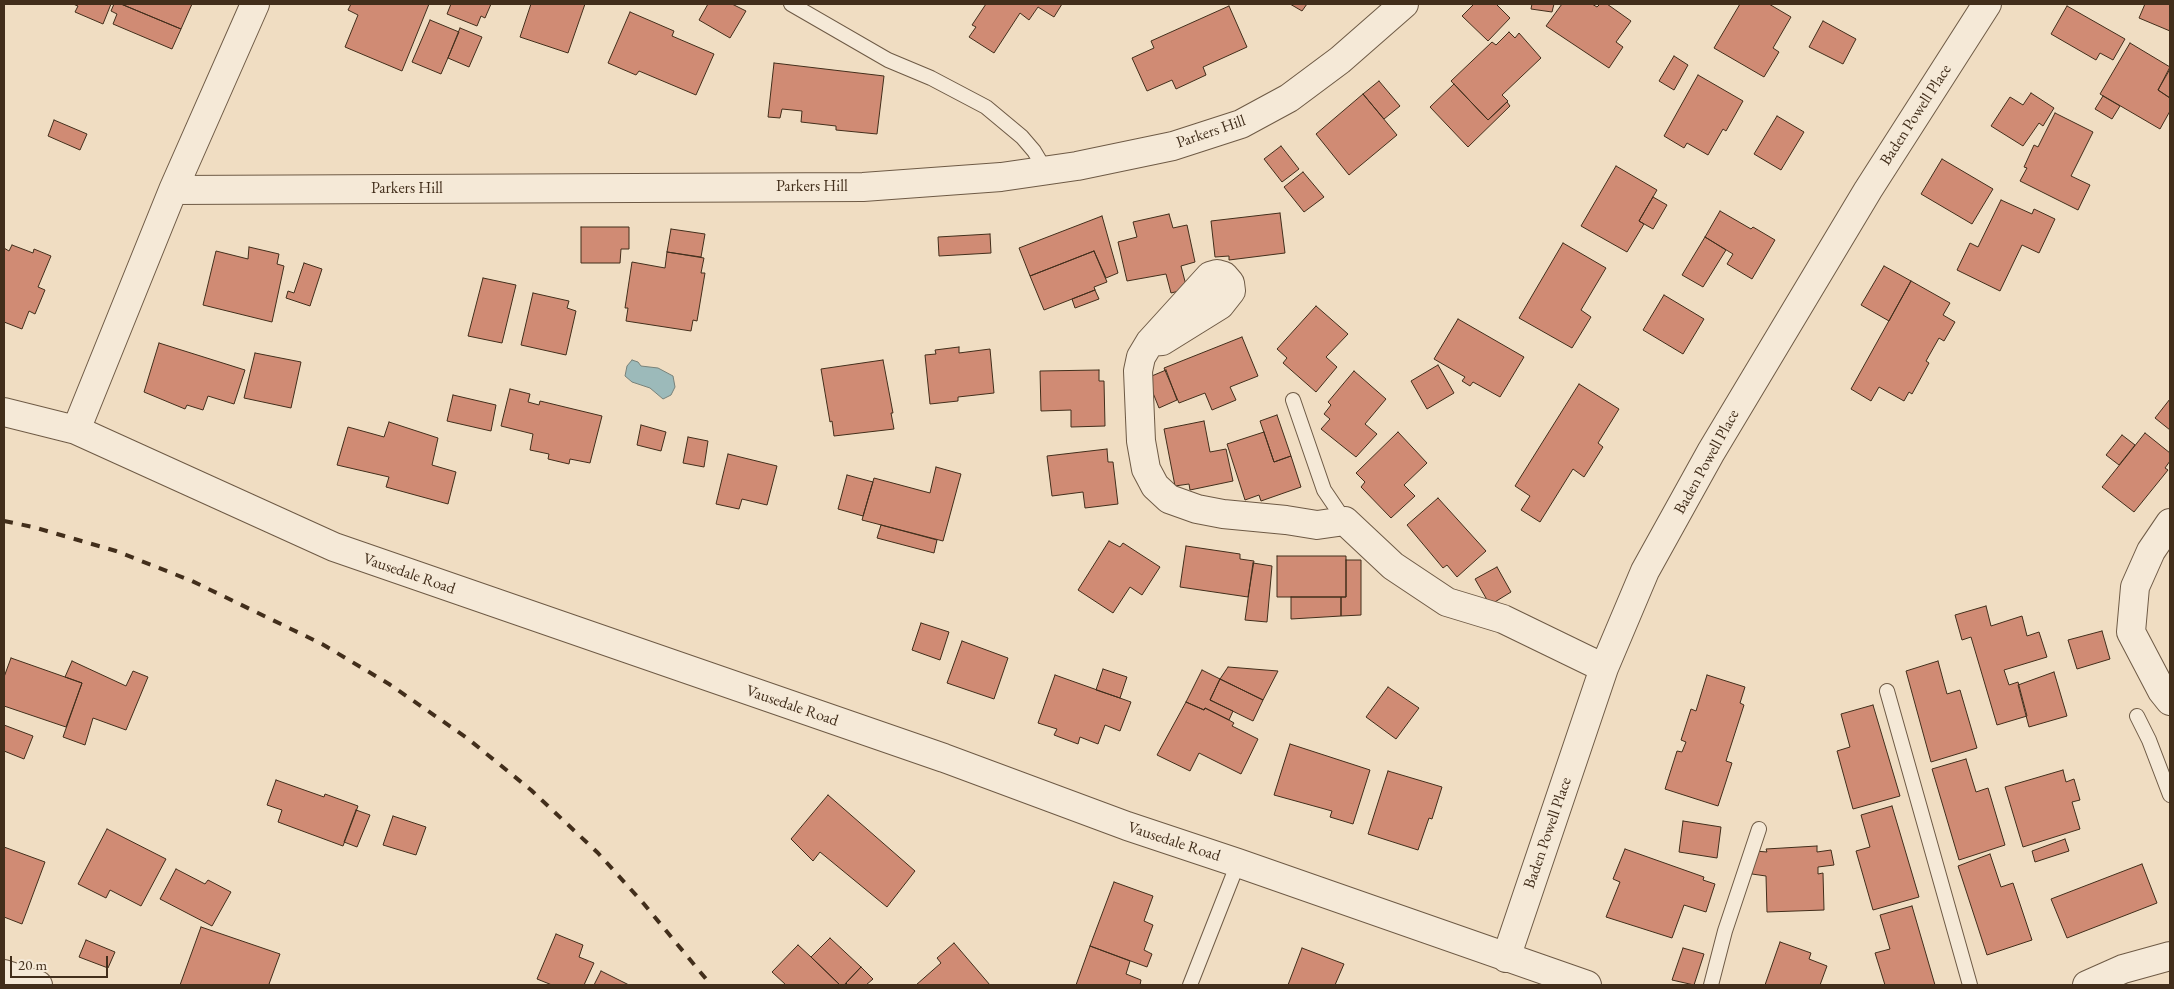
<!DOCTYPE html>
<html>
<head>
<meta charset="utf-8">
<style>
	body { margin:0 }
	#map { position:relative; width:2174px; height:989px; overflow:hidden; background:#f0ddc2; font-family:"EB Garamond",serif }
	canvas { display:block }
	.frame { position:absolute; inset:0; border:5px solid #422e1b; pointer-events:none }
	.scale { position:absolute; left:10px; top:956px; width:98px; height:22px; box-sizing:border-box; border:2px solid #422e1b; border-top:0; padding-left:6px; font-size:15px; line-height:18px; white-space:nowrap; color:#422e1b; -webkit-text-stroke:4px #f5e9d7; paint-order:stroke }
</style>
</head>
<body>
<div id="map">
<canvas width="2174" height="989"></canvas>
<div class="frame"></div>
<div class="scale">20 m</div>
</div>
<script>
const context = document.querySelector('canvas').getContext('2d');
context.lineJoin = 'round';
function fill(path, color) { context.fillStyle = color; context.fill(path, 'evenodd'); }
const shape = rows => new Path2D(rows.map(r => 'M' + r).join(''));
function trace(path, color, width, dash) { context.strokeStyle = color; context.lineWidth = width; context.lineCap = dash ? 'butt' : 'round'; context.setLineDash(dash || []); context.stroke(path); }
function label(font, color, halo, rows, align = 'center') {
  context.font = font + ' "EB Garamond",serif'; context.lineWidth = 5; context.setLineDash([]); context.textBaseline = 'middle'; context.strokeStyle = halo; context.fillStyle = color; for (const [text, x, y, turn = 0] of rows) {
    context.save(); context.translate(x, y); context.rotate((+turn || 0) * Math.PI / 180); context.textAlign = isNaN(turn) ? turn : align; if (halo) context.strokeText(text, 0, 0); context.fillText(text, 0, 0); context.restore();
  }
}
const water = shape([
	[632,360,638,362,641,366,658,368,673,376,675,387,671,395,663,399,650,388,632,382,625,376,627,366,632,360]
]);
fill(water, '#9cbaba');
trace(water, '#78827a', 1);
const building = shape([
	[73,4,111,4,103,24,75,12,78,6,73,4],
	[114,4,121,4,181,29,172,49,113,24,117,14,111,11,114,4],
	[121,4,192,4,181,29,121,4],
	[351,4,429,4,402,71,345,47,358,15,348,10,351,4],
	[451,4,491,4,485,18,481,16,477,26,447,14,451,4],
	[531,4,585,4,568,53,520,37,531,4],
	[708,4,732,4,746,11,730,38,699,20,708,4],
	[986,4,1062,4,1054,17,1038,7,1029,20,1020,13,994,53,969,37,976,27,972,25,986,4],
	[1290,4,1307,4,1302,11,1290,4],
	[1474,4,1496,4,1510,18,1488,41,1462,16,1474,4],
	[1532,4,1554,4,1552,12,1531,9,1532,4],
	[1562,4,1592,4,1597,7,1600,4,1607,4,1631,21,1616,42,1623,47,1609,68,1546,26,1562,4],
	[1740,4,1769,4,1791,17,1773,48,1779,52,1764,77,1714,48,1740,4],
	[2145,4,2170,4,2170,31,2139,18,2145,4],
	[1229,6,1247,47,1203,67,1206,75,1176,89,1172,80,1147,91,1132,58,1154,48,1151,41,1229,6],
	[2067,6,2125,39,2113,60,2100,53,2096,60,2051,34,2067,6],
	[630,12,674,31,672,36,714,54,696,95,639,71,636,75,608,63,630,12],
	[430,20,459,32,441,74,412,62,430,20],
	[1823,21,1856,39,1843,64,1809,47,1823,21],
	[460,28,482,37,469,67,448,58,460,28],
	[1509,32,1515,38,1519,33,1541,58,1502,95,1508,101,1488,120,1451,81,1492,42,1496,45,1509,32],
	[2130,43,2170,67,2158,90,2170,98,2170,111,2160,129,2100,94,2130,43],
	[1674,56,1688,65,1674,90,1659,81,1674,56],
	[774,63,884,76,877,134,836,130,836,126,801,122,802,111,782,109,780,118,768,117,774,63],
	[2170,69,2170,98,2158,90,2170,69],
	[1698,75,1743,101,1726,131,1723,129,1708,155,1687,143,1684,148,1664,136,1698,75],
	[1379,81,1400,106,1384,119,1363,94,1379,81],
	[1454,84,1488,120,1507,102,1510,106,1468,147,1430,107,1454,84],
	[2031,93,2054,108,2043,126,2039,123,2023,146,1991,126,2010,97,2023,105,2031,93],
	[1363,94,1397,135,1349,175,1316,134,1363,94],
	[2103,96,2120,106,2112,119,2095,109,2103,96],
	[2055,113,2093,132,2071,176,2090,185,2078,210,2020,181,2027,168,2024,167,2034,145,2038,147,2055,113],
	[1777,116,1804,132,1781,170,1754,154,1777,116],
	[54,120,87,134,80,150,48,136,54,120],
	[1281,146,1299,169,1282,182,1264,159,1281,146],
	[1942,159,1993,189,1972,224,1921,194,1942,159],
	[1616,166,1657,190,1639,221,1644,224,1627,252,1581,226,1616,166],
	[1303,172,1324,197,1304,212,1284,187,1303,172],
	[1653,197,1667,205,1653,229,1639,221,1653,197],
	[2001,200,2032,214,2034,209,2055,219,2039,253,2022,245,2000,291,1957,270,1970,243,1978,247,2001,200],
	[1720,211,1751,229,1753,227,1775,240,1752,279,1727,264,1733,254,1705,237,1720,211],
	[1280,213,1285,253,1229,260,1229,256,1215,257,1211,221,1280,213],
	[1169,214,1173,228,1187,225,1195,262,1181,266,1187,289,1171,293,1166,274,1127,281,1118,242,1137,237,1133,222,1169,214],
	[1102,216,1118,273,1106,278,1094,251,1030,276,1019,248,1102,216],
	[581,227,629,227,629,249,621,249,620,263,581,263,581,227],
	[671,229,705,234,701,257,667,252,671,229],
	[990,234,991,253,939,256,938,237,990,234],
	[1705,237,1726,250,1703,287,1682,275,1705,237],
	[1563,243,1606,268,1581,310,1591,317,1572,348,1519,318,1563,243],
	[12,245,33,253,34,249,51,256,38,287,45,290,35,314,29,311,22,329,4,322,4,248,9,251,12,245],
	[249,247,279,254,277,264,284,266,272,322,203,305,216,251,248,259,249,247],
	[1094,251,1107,282,1094,287,1095,290,1044,310,1030,276,1094,251],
	[667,252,704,258,701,273,705,273,697,321,693,320,691,331,626,321,628,308,625,308,632,262,665,268,667,252],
	[304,263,322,269,310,306,286,298,288,291,294,293,304,263],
	[1884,266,1911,281,1889,321,1861,305,1884,266],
	[483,278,516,285,502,343,468,336,483,278],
	[1911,281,1950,303,1943,315,1955,322,1944,341,1939,338,1926,361,1929,363,1912,394,1909,392,1904,401,1879,387,1871,401,1851,389,1911,281],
	[1095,290,1099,299,1075,308,1072,299,1095,290],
	[533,293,569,301,567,308,576,311,566,355,521,345,533,293],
	[1664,295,1704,319,1683,354,1643,330,1664,295],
	[1316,306,1348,334,1326,357,1337,367,1316,392,1283,363,1287,358,1277,349,1316,306],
	[1458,319,1524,357,1500,397,1473,382,1470,386,1462,381,1465,377,1434,359,1458,319],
	[1242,337,1258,376,1230,387,1236,400,1212,410,1205,393,1179,403,1164,368,1242,337],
	[159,343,245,370,234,404,208,396,203,410,187,405,185,409,144,392,159,343],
	[959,347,959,353,990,349,994,393,958,397,958,401,930,404,925,355,936,354,935,350,959,347],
	[255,353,301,362,291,408,244,398,255,353],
	[883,360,893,413,891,413,894,429,834,436,832,421,830,422,821,369,883,360],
	[1438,365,1454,393,1427,409,1411,381,1438,365],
	[1099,370,1099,381,1104,381,1105,426,1071,427,1071,410,1041,411,1040,371,1099,370],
	[1166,370,1177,400,1159,408,1147,378,1166,370],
	[1354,371,1386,399,1365,424,1377,434,1356,457,1321,429,1330,419,1324,414,1331,405,1328,402,1354,371],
	[1579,384,1619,409,1598,443,1603,447,1584,477,1573,469,1540,522,1521,510,1530,496,1515,486,1579,384],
	[510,389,530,394,528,402,539,405,540,401,602,416,590,463,570,459,569,464,548,459,549,454,530,450,533,434,501,426,510,389],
	[453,395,496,405,491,431,447,421,453,395],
	[2170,399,2170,430,2155,418,2170,399],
	[1277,415,1291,456,1274,462,1260,421,1277,415],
	[1204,421,1210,452,1226,449,1233,481,1190,490,1189,484,1175,486,1164,429,1204,421],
	[389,422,438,438,432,465,456,472,448,504,386,487,389,477,337,465,348,427,384,437,389,422],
	[641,425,666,432,661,451,637,445,641,425],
	[1264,432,1274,462,1291,456,1301,487,1261,501,1259,495,1245,500,1227,444,1264,432],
	[1398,432,1427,463,1404,485,1415,496,1391,518,1361,487,1365,482,1356,473,1398,432],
	[2145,433,2170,453,2170,461,2165,468,2168,470,2134,512,2102,487,2145,433],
	[2122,435,2135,445,2119,465,2106,455,2122,435],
	[688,437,708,441,704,467,683,463,688,437],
	[1107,449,1108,462,1113,462,1118,504,1085,508,1083,492,1052,496,1047,456,1107,449],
	[728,454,777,466,767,505,742,499,739,509,716,504,728,454],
	[936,467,961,474,943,541,862,520,874,478,930,493,936,467],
	[847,475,873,482,863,516,838,509,847,475],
	[1438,498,1486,551,1457,577,1447,565,1443,568,1407,525,1438,498],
	[881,525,937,540,934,553,877,538,881,525],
	[1109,541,1120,547,1123,543,1160,567,1142,595,1130,587,1113,613,1078,590,1109,541],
	[1186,546,1240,554,1240,559,1254,561,1248,597,1180,587,1186,546],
	[1277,556,1346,556,1346,597,1277,597,1277,556],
	[1346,560,1361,560,1361,615,1341,616,1341,597,1346,597,1346,560],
	[1253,563,1272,566,1267,622,1245,620,1253,563],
	[1497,567,1511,592,1490,605,1475,579,1497,567],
	[1291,597,1341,597,1341,616,1291,619,1291,597],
	[1986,606,1991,626,2022,616,2027,636,2039,632,2047,657,2004,670,2009,685,2018,682,2027,716,1997,725,1971,637,1962,640,1955,615,1986,606],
	[921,623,949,632,940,660,912,650,921,623],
	[2102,631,2110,659,2077,669,2068,640,2102,631],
	[962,641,1008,658,994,699,947,683,962,641],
	[11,658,82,683,66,727,4,706,4,677,11,658],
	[72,661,126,686,133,671,148,677,126,730,93,718,85,745,63,737,82,683,65,677,72,661],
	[1938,661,1947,694,1960,690,1977,748,1931,762,1906,671,1938,661],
	[1228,667,1278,671,1263,700,1220,679,1228,667],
	[1103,669,1127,677,1120,698,1096,690,1103,669],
	[1202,670,1220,679,1210,700,1233,711,1229,720,1205,708,1204,710,1186,702,1202,670],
	[2054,672,2067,716,2029,727,2018,685,2054,672],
	[1055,675,1131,702,1120,731,1105,725,1098,744,1080,737,1078,744,1054,735,1057,729,1038,723,1055,675],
	[1707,675,1745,687,1740,703,1744,705,1726,761,1732,763,1718,806,1665,789,1677,751,1682,752,1686,742,1681,740,1691,709,1696,711,1707,675],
	[1220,679,1263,700,1253,721,1210,700,1220,679],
	[1388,687,1419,708,1396,739,1366,717,1388,687],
	[1186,702,1204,710,1205,708,1229,720,1234,723,1232,726,1258,739,1241,774,1199,753,1190,771,1157,755,1186,702],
	[1873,705,1900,796,1853,809,1837,751,1850,747,1841,714,1873,705],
	[4,725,33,736,24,759,4,751,4,725],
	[1290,744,1370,770,1353,824,1330,817,1332,811,1274,795,1290,744],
	[1966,759,1976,792,1988,788,2005,845,1959,860,1932,769,1966,759],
	[2063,770,2066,782,2074,779,2080,800,2072,802,2080,829,2023,847,2005,787,2063,770],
	[1388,771,1442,787,1432,819,1429,818,1418,850,1368,834,1388,771],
	[276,780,324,797,325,794,358,806,343,846,278,822,282,810,267,805,276,780],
	[828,795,915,871,887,907,820,852,813,861,791,839,828,795],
	[1892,806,1919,897,1873,910,1856,851,1870,847,1861,815,1892,806],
	[356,810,370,815,357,847,344,842,356,810],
	[393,816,426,827,416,855,383,845,393,816],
	[1683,821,1721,827,1717,858,1679,852,1683,821],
	[107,829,166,859,141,906,110,890,106,898,78,884,107,829],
	[2065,839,2069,851,2035,862,2032,851,2065,839],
	[1817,846,1817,852,1831,850,1834,865,1818,867,1818,874,1823,873,1824,910,1767,912,1766,876,1752,874,1755,851,1767,852,1766,849,1817,846],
	[4,847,45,862,22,924,4,917,4,847],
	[1625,849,1704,877,1703,880,1715,884,1706,912,1684,905,1672,938,1606,917,1620,882,1613,879,1625,849],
	[1990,854,2001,887,2013,883,2032,940,1987,955,1958,866,1990,854],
	[2142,864,2157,903,2067,938,2051,899,2142,864],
	[176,869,205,884,208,880,231,892,212,926,160,899,176,869],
	[1114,882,1153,896,1144,921,1153,925,1144,950,1152,954,1147,967,1090,946,1114,882],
	[1912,906,1935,985,1885,985,1875,953,1890,949,1880,915,1912,906],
	[201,927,280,954,269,984,272,985,180,985,201,927],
	[556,934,583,945,579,957,594,963,584,985,552,985,537,979,556,934],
	[830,938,861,967,844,985,840,985,811,957,830,938],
	[86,940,115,952,108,968,79,957,86,940],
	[1780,942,1811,953,1809,959,1827,966,1820,985,1765,985,1780,942],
	[954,943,990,985,916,985,941,963,937,958,954,943],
	[798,945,811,957,840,985,786,985,772,972,798,945],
	[1090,946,1130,961,1126,974,1141,980,1140,985,1076,985,1090,946],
	[1302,948,1344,964,1335,985,1288,985,1302,948],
	[1683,948,1704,954,1694,985,1672,980,1683,948],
	[861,967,873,979,866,985,848,985,846,983,861,967],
	[601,971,629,985,594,985,601,971]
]);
fill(building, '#d08b74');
trace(building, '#422e1b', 1);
const service = shape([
	[791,4,888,60,931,78,986,107,1022,137,1034,151,1046,171],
	[1293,400,1324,490,1345,521],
	[1887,691,1970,985],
	[2137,716,2149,740,2170,795],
	[1190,985,1238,863],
	[1711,985,1725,931,1759,829]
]);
const minor = shape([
	[173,190,863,187,1001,177,1077,166,1173,146,1241,124,1289,98,1340,60,1404,4],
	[1150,342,1162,341,1220,305,1231,291,1230,283,1224,276,1217,274,1210,276,1150,342,1141,357,1138,371,1140,418,1141,441,1146,469,1155,486,1169,499,1197,509,1223,514,1286,520,1317,525,1345,521,1393,566,1447,602,1503,619,1604,668],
	[4,412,76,430,334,547,944,758,1127,826,1238,863,1587,985],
	[76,430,173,190,255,4],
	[2170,523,2151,551,2135,587,2131,632,2162,691,2170,701],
	[1506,958,1604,668,1645,571,1711,452,1868,190,1987,4],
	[4,974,38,985],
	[2087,985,2123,969,2170,956]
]);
trace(service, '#6e5a45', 16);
trace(minor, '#6e5a45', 30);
trace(service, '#f5e9d7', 14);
trace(minor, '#f5e9d7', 28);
trace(shape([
	[4,521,33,527,116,551,192,581,322,644,389,684,467,738,531,790,598,853,644,904,711,985]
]), '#422e1b', 4, [9, 9]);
label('16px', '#422e1b', '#f5e9d7', [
	["Baden Powell Place",1916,115,-57],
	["Parkers Hill",1211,132,-19],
	["Parkers Hill",812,187],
	["Parkers Hill",407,189],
	["Baden Powell Place",1707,462,-61],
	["Vausedale Road",409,574,19],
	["Vausedale Road",792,706,19],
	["Baden Powell Place",1548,833,-71],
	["Vausedale Road",1174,842,18]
]);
</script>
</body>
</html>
